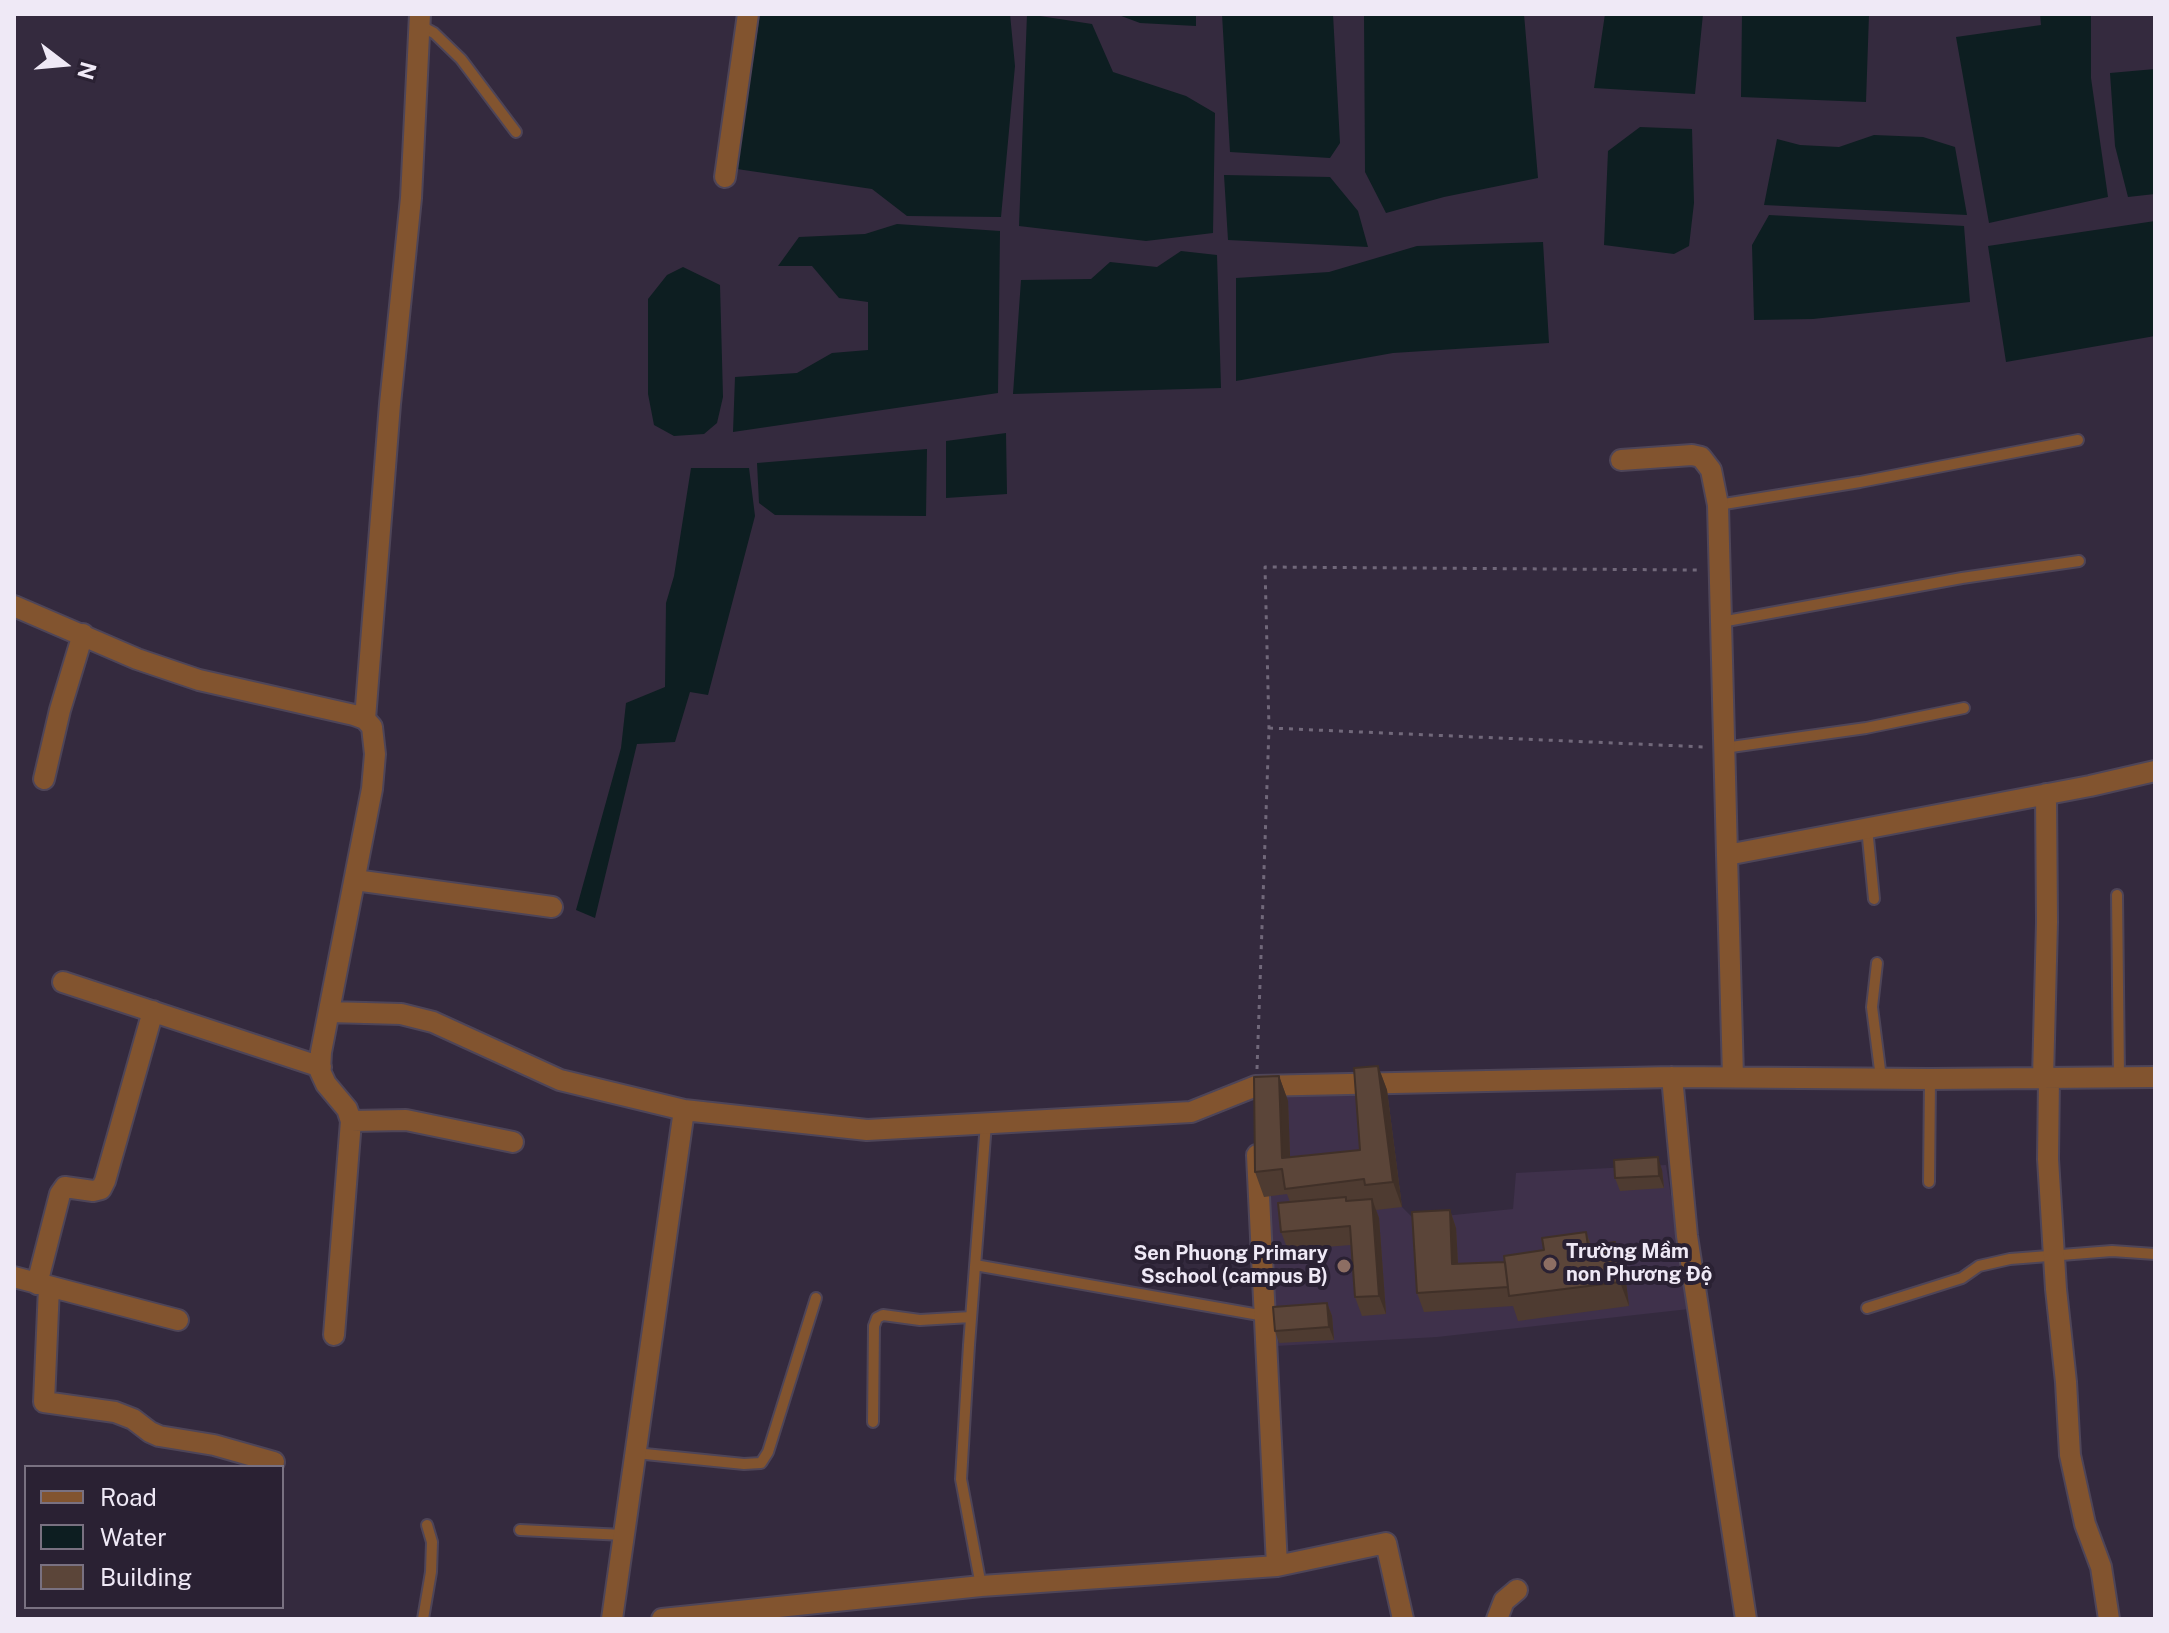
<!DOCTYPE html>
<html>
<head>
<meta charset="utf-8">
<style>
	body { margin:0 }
	#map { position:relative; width:2169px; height:1633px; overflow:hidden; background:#342a3e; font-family:"Public Sans",sans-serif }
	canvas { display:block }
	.frame { position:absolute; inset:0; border:16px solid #efe9f6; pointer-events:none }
	.legend { position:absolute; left:24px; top:1465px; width:260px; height:144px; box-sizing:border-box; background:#2a2133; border:2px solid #797181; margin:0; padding:10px 14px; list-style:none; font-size:24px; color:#efe9f6 }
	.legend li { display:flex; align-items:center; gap:16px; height:40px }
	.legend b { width:40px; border:2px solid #797181 }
	.north { position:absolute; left:24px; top:24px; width:80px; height:80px; -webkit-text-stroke:6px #2a2133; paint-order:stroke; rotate:106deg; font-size:22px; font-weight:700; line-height:32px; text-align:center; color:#efe9f6 }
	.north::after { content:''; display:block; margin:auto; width:28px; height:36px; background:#efe9f6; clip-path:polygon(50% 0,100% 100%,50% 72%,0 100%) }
</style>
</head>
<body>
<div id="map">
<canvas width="2169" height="1633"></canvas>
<div class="frame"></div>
<ul class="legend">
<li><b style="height:10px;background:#82542f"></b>Road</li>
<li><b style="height:22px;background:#0d1e21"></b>Water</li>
<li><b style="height:22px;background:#5b4539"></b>Building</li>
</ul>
<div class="north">N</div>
</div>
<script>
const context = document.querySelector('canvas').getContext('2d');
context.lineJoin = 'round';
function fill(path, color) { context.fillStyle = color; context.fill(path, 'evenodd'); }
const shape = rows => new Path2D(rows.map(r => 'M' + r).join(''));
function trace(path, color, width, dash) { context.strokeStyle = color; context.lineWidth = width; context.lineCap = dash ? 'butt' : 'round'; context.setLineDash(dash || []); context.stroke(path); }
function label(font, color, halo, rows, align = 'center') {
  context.font = font + ' "Public Sans",sans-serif'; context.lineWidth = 8; context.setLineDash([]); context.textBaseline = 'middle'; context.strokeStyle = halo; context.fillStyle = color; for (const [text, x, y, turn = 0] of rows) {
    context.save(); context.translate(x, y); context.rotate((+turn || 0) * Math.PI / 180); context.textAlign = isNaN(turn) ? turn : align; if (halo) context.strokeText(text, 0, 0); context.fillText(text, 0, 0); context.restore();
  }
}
fill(shape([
	[1387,1090,1402,1207,1414,1219,1513,1209,1516,1173,1666,1165,1689,1309,1437,1337,1276,1346,1264,1220,1263,1095]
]), '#3f314b');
fill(shape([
	[760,14,1010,14,1015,66,1001,217,907,216,872,189,737,169],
	[1027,14,1092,24,1113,72,1186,96,1215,113,1213,233,1146,241,1019,226],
	[1116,14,1196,14,1196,26,1140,23],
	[1222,14,1333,14,1340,143,1330,158,1230,152],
	[1364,14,1524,14,1538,178,1444,197,1386,213,1365,172],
	[1605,14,1703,14,1695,94,1594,88],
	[1742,14,1869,14,1866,102,1741,97],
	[2040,14,2091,14,2091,78,2108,197,1989,223,1956,37,2041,25],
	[2155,69,2155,194,2128,197,2115,146,2110,73],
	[1640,127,1692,129,1694,203,1689,246,1674,254,1604,245,1608,151],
	[1874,135,1923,137,1955,147,1967,215,1764,205,1777,139,1800,145,1839,147],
	[1224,175,1330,177,1358,211,1368,247,1228,240],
	[1769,215,1964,226,1970,302,1813,319,1754,320,1752,245],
	[2155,221,2155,336,2006,362,1988,246],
	[897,224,1000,231,998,393,733,432,735,377,797,373,832,353,868,350,868,302,839,298,812,266,778,266,799,237,865,234],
	[1543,242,1549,343,1393,353,1236,381,1236,278,1329,272,1417,246],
	[1181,251,1217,255,1221,388,1013,394,1021,280,1091,279,1110,262,1157,267],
	[683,267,720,285,723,397,717,423,704,434,674,436,654,425,648,394,648,299,667,275],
	[1006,433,1007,494,946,498,946,441],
	[927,449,926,516,775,515,759,503,757,463],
	[691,468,749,468,755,516,708,695,690,692,675,742,637,744,595,918,576,910,621,748,626,703,665,687,666,603,674,576]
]), '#0d1e21');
const lane = shape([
	[421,26,434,33,461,59,516,132],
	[1718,505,1860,482,2078,440],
	[1721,622,1962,578,2079,561],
	[1724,748,1866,728,1964,708],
	[1867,828,1874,899],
	[2117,895,2119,1077],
	[1877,963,1872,1007,1881,1078],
	[1929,1182,1930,1079],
	[975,1265,1265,1316],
	[1867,1308,1962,1278,1979,1266,2010,1259,2112,1251,2155,1254],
	[873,1422,874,1326,877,1318,883,1315,920,1320,971,1317],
	[635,1453,744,1464,761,1463,768,1452,816,1298],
	[520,1530,624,1535],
	[981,1586,961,1479,969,1345,986,1123],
	[423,1619,431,1572,432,1542,427,1525]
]);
const street = shape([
	[725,177,748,14],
	[1621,460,1692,455,1701,457,1711,470,1718,505,1727,855],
	[14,606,137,659,199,680,354,715,365,719,372,727,375,754,372,789,321,1052,320,1071,326,1084,347,1109,351,1121,334,1335],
	[365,719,390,404,411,198,420,14],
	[44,779,60,710,83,634],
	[355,880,552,907],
	[63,982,321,1067],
	[329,1012,401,1014,433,1022,560,1080,684,1110],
	[1672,1077,1687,1236,1746,1619],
	[1733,1077,1727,855,2090,786,2155,771],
	[2043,1078,2047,922,2046,794],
	[2049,1078,2048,1159,2056,1289,2066,1382,2070,1455,2085,1524,2101,1567,2109,1619],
	[351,1121,406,1120,513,1142],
	[1257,1155,1277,1566],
	[14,1277,178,1320],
	[37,1284,60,1194,65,1187,93,1191,101,1189,105,1181,153,1011],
	[49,1287,44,1402,115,1412,133,1419,150,1432,159,1436,214,1445,274,1462],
	[612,1619,684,1110,867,1130,1191,1112,1256,1086,1672,1077,1930,1079,2155,1077],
	[662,1619,981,1586,1277,1566,1386,1543,1403,1619],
	[1497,1619,1504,1601,1517,1590]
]);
trace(lane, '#4e4558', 14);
trace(street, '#4e4558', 24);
trace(shape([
	[1269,728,1705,747],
	[1257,1069,1269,728,1265,567,1699,570]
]), '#71687a', 3, [4, 6]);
trace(lane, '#82542f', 10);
trace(street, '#82542f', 20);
fill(shape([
	[1378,1066,1387,1090,1402,1207,1376,1210,1379,1218,1386,1314,1362,1316,1355,1297,1351,1245,1288,1250,1281,1232,1290,1202,1287,1194,1264,1197,1255,1172,1279,1076,1288,1101,1290,1157,1360,1150],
	[1662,1170,1664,1188,1620,1191,1615,1178],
	[1450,1210,1456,1228,1458,1264,1505,1262,1544,1250,1586,1232,1591,1245,1615,1242,1624,1266,1629,1306,1518,1321,1513,1306,1424,1312,1417,1293],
	[1327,1303,1332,1316,1334,1340,1279,1343,1275,1331]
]), '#4e3b31');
fill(shape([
	[1378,1066,1387,1090,1402,1207,1393,1182],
	[1279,1076,1288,1101,1291,1182,1282,1158],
	[1658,1157,1662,1170,1664,1188,1659,1176],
	[1372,1199,1379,1218,1386,1314,1379,1296],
	[1450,1210,1456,1228,1459,1283,1452,1264],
	[1615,1242,1624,1266,1629,1306,1620,1282],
	[1327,1303,1332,1316,1334,1340,1329,1327]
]), '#403028');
const building = shape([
	[1378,1066,1393,1182,1365,1185,1364,1179,1285,1189,1282,1169,1255,1172,1254,1077,1279,1076,1282,1158,1360,1150,1354,1068,1378,1066],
	[1658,1157,1659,1176,1615,1178,1614,1160,1658,1157],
	[1346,1197,1346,1201,1372,1199,1379,1296,1355,1297,1350,1226,1281,1232,1278,1203,1346,1197],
	[1450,1210,1452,1264,1505,1262,1508,1287,1417,1293,1412,1212,1450,1210],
	[1586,1232,1588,1246,1615,1242,1620,1282,1509,1296,1504,1256,1544,1250,1542,1238,1586,1232],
	[1327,1303,1329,1327,1275,1331,1273,1307,1327,1303]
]);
fill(building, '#5b4539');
trace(building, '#403028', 2);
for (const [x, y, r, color] of [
	[1550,1264,8,"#8d6e63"],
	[1344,1266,8,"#8d6e63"]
]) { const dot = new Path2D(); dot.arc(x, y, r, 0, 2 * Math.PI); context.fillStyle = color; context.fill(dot); trace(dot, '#2a2133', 3); }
label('bold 20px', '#efe9f6', '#2a2133', [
	["Trường Mầm",1566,1252],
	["non Phương Độ",1566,1275],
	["Sen Phuong Primary",1328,1254,"right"],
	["Sschool (campus B)",1328,1277,"right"]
], 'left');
</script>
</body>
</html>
